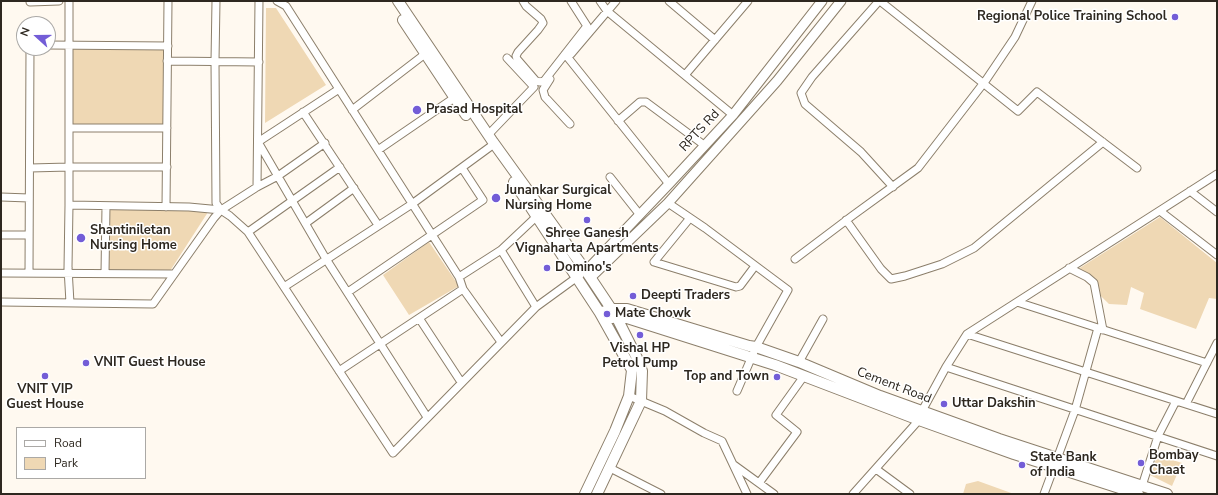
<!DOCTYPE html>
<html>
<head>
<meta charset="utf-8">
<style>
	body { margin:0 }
	#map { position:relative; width:1218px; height:495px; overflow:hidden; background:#fff9f0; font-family:"Nunito Sans",sans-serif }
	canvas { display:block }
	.frame { position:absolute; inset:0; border:2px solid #2e2820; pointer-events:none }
	.legend { position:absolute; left:16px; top:427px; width:130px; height:52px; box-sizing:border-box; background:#fff; border:1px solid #aba9a6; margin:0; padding:5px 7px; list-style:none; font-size:12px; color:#2e2820 }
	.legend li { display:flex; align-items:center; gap:8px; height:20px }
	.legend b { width:20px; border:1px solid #aba9a6 }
	.north { position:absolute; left:16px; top:16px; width:40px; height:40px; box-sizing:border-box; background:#fff; border:1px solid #aba9a6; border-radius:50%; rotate:291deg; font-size:11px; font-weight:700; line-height:16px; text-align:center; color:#2e2820 }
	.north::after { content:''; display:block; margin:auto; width:14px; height:18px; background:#735dd7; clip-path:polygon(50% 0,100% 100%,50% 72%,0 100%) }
</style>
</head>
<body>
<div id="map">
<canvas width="1218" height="495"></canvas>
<div class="frame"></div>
<ul class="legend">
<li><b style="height:5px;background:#fff"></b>Road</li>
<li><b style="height:11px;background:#efd8b4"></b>Park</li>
</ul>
<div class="north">N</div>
</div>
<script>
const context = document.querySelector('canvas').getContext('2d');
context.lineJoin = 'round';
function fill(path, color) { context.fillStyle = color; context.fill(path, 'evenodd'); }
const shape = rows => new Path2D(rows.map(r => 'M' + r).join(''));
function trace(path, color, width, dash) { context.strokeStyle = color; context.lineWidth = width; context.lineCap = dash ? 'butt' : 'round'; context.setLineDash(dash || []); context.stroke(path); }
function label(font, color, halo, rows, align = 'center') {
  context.font = font + ' "Nunito Sans",sans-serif'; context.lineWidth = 3; context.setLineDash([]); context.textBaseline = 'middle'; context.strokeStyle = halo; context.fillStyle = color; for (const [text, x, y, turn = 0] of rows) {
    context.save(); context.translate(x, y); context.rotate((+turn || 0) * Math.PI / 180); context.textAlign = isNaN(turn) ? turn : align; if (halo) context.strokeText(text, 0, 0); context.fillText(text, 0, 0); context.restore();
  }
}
fill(shape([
	[266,8,276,8,326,85,265,123],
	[69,46,165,48,165,127,71,128],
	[109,208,210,209,170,271,107,271],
	[1160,217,1217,263,1217,299,1209,298,1196,329,1140,309,1144,293,1131,287,1127,305,1109,304,1075,271],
	[429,242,459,286,409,315,383,275],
	[1157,455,1182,463,1172,486,1150,475],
	[978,481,1014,494,963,494,966,484]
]), '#efd8b4');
const minor = shape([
	[69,1,69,205,68,268,70,303],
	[216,1,215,61,216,203,221,210,230,216,248,232,393,453,536,307,580,275],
	[277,1,286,6,459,277,463,289,501,342],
	[523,1,526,6,541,19,543,23,538,30,518,52,516,56,517,59,536,81,540,82,544,81,587,26,571,1],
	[600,1,607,11,733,115],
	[669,1,715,40],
	[879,1,812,77,801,93,805,104,861,152,893,187],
	[880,1,1018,111,1037,92,1137,168],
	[30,2,59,1],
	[48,45,168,46],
	[565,54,669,184],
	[571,54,616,1],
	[167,61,259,62],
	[685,75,748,1],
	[550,79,543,90,545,97,570,124],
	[339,89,258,142,326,259,427,417],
	[352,110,425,54],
	[303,112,378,225],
	[618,121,640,102,646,102,704,145],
	[69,128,167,128],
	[488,135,534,87,507,58],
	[378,150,454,98],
	[30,168,69,167,167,167],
	[610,177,640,215],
	[257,187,259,1],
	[1190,191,1217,212],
	[1,197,29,198],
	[668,203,705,228,788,290,756,347,737,391],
	[69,205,189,207,221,210],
	[166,207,168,1],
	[1160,211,1217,255],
	[690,218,654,262,736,287,740,286,755,266],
	[846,220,881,269,891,279,905,276,942,264,974,248,1103,142],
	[306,223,354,188],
	[248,232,340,167],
	[1,235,29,235],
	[501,250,536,307],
	[795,259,852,216,918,168,986,80,1015,37,1032,1],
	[1069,268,1087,277,1094,283,1103,330],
	[1,273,174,274],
	[29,273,30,48],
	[105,273,106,206],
	[459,277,501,250,536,217],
	[284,287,412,204,494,144],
	[348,292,483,200,462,168],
	[1,302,153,304,214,218,221,210,257,187,278,176,325,143],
	[1017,302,1207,363],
	[419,318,461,382],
	[967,334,1217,414],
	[799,362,823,319],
	[946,367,1217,456],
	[339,371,463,289],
	[629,396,665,411,704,433,722,441,747,494],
	[1186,404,1217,343],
	[734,465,774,494],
	[610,468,661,494],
	[876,469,910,494],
	[759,483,797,432,776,415,804,376],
	[1142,486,1158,436,1176,401],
	[853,494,919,420,922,411,946,367,967,334,1217,174],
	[1044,494,1075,410,1098,328]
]);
const tertiary = shape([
	[586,271,669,184,733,115,822,1],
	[591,277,668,203,777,81,841,1]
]);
const secondary = shape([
	[398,1,493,142,586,271,616,316,637,358,642,371,641,401,597,494],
	[403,20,466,115],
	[514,182,600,313,632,370,629,396,615,431,585,494],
	[600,313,611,309,627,309,749,346,756,347,799,362,880,396,999,439,1167,494],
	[612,318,616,316,627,318,775,365,919,420,1014,454,1138,494]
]);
trace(minor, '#8c7f6b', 9);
trace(tertiary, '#8c7f6b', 11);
trace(secondary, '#8c7f6b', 12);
trace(minor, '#fff', 7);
trace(tertiary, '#fff', 9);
trace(secondary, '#fff', 10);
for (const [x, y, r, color] of [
	[1175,17,4,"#735dd7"],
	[417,110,5,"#735dd7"],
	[496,198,5,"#735dd7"],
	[587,220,4,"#735dd7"],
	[81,238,5,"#735dd7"],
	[547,268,4,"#735dd7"],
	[633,296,4,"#735dd7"],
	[607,314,4,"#735dd7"],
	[640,335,4,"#735dd7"],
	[86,363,4,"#735dd7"],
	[45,376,4,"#735dd7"],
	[777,377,4,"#735dd7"],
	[944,404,4,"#735dd7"],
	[1141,463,4,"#735dd7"],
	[1022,465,4,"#735dd7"]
]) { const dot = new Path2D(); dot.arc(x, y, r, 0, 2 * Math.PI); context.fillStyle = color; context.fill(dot); trace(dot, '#fff', 1.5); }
label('bold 13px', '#2e2820', '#fff', [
	["Regional Police Training School",1167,17,"right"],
	["Prasad Hospital",426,110],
	["Junankar Surgical",505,191],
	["Nursing Home",505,206],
	["Shantiniletan",90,231],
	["Nursing Home",90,246],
	["Shree Ganesh",587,234,"center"],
	["Vignaharta Apartments",587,249,"center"],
	["Domino's",555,268],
	["Deepti Traders",641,296],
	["Mate Chowk",615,314],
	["Vishal HP",640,349,"center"],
	["Petrol Pump",640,364,"center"],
	["VNIT Guest House",94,363],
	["Top and Town",769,377,"right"],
	["VNIT VIP",45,390,"center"],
	["Guest House",45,405,"center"],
	["Uttar Dakshin",952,404],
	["Bombay",1149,456],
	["Chaat",1149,471],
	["State Bank",1030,458],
	["of India",1030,473]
], 'left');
label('13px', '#2e2820', '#fff', [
	["RPTS Rd",700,131,-47],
	["Cement Road",894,386,21]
]);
</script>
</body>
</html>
